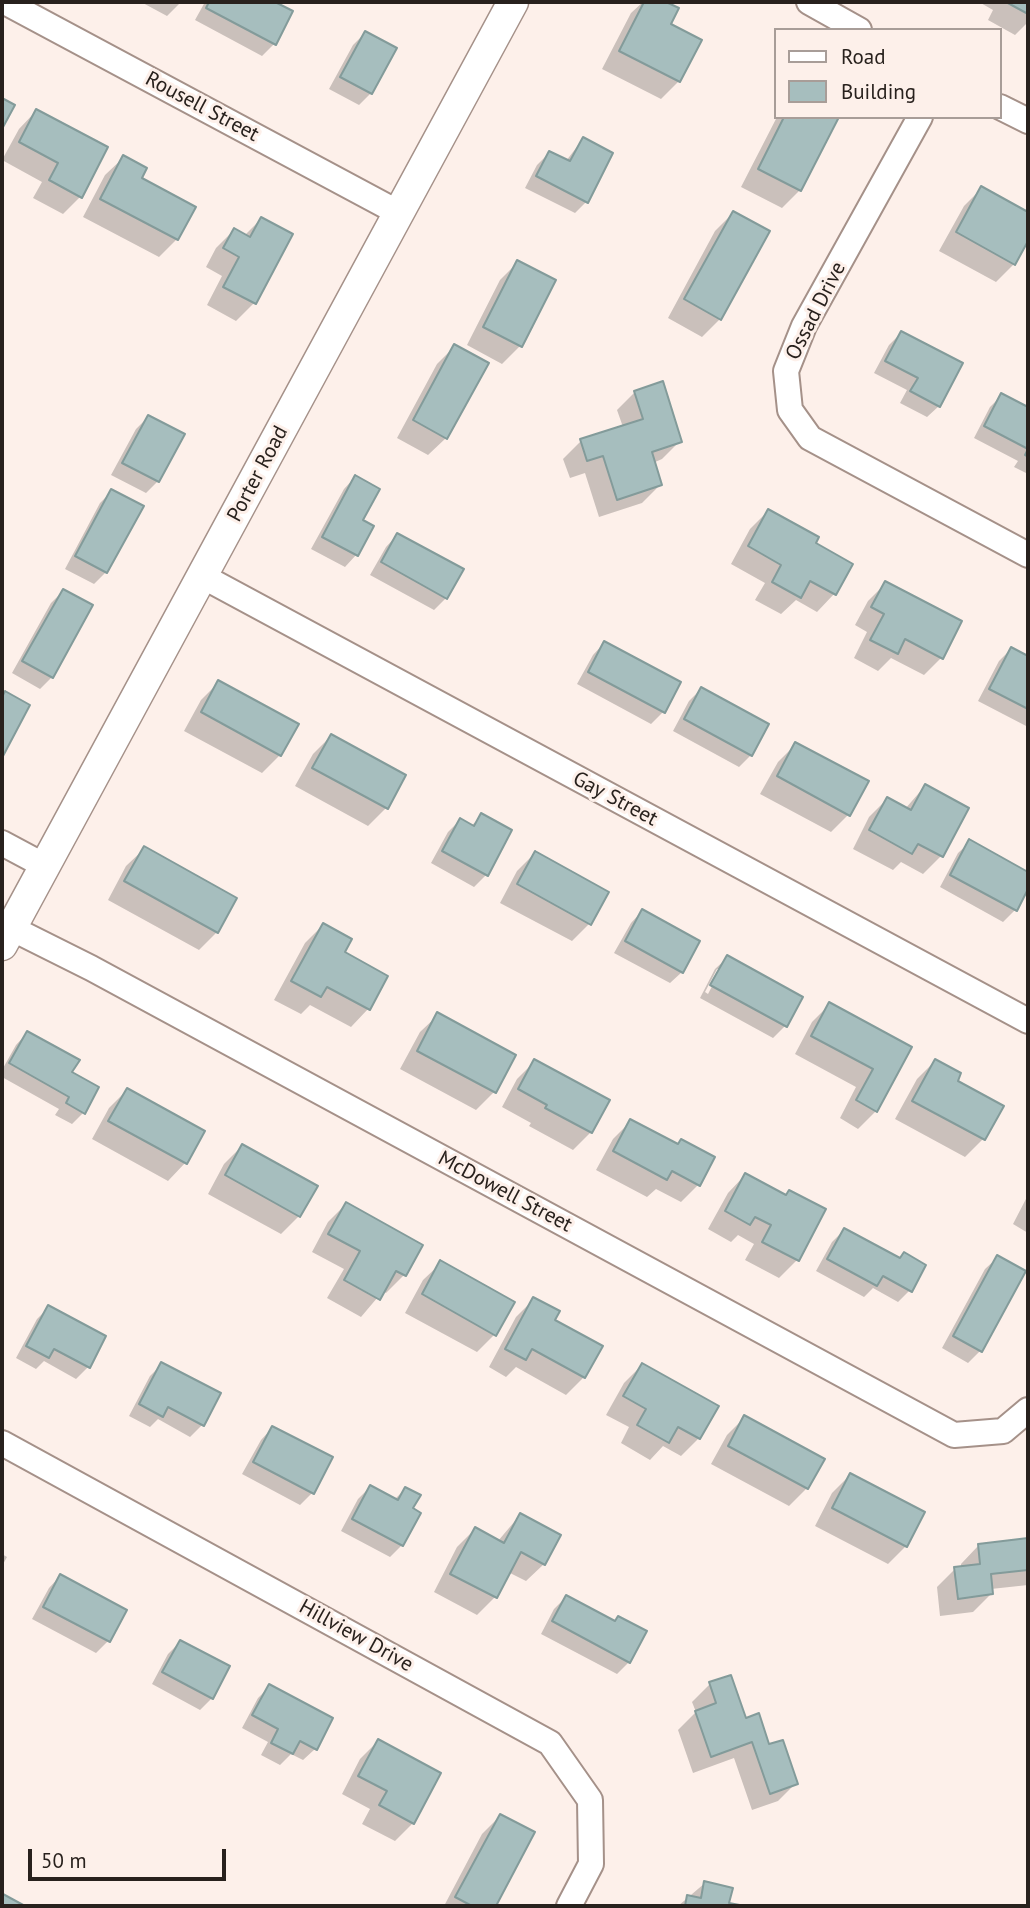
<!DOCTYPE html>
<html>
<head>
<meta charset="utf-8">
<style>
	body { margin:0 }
	#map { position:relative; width:1030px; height:1908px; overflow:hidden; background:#fdf0ea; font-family:"PT Sans",sans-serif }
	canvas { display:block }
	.frame { position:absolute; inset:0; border:4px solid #28211d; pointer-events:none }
	.legend { position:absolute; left:774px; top:28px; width:228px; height:91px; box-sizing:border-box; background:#fdf0ea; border:2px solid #a89d98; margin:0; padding:9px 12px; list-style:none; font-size:21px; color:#28211d }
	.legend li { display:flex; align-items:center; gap:14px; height:35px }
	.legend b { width:35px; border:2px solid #a89d98 }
	.scale { position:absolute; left:28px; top:1849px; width:198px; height:32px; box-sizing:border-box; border:4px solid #28211d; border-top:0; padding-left:9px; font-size:21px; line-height:24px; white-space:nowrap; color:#28211d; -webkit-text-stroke:5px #fdf0ea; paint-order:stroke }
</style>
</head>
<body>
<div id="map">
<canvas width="1030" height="1908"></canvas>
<div class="frame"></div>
<ul class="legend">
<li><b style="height:9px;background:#fff"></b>Road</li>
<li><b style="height:19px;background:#a6bebe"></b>Building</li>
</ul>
<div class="scale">50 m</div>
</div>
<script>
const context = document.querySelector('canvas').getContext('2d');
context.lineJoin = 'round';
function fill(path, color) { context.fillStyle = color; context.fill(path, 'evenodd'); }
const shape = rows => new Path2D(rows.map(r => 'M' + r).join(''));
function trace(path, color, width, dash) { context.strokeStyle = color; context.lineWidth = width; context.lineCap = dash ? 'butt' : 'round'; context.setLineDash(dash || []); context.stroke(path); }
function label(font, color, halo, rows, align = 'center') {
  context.font = font + ' "PT Sans",sans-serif'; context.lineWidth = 6; context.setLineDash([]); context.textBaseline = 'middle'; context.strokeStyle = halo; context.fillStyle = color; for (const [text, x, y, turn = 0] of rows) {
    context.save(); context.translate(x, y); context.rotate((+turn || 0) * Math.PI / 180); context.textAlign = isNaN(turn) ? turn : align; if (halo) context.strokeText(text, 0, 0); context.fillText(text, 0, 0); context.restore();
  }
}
fill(shape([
	[141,2,181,2,167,16],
	[205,2,271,2,291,12,274,44,262,56,195,20],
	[643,2,663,2,676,9,668,25,679,81,661,99,602,69,631,13],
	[979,2,1028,2,1028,22,1015,35,988,20,993,10],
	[365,33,371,93,359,105,329,89,353,45],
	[36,111,80,197,63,214,33,198,42,182,2,160,19,129],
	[777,117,837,117,800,190,782,208,741,187],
	[583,139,586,202,575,213,525,188,537,165,549,153,566,161],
	[123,158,139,178,194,208,177,239,159,257,83,217,105,175],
	[982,188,1028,214,1028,237,1014,264,996,282,939,251,964,206],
	[733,213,720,319,702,337,668,318,715,231],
	[261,219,254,303,236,321,207,305,222,276,206,267,216,248,234,230,244,236],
	[518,262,520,346,502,364,467,345,500,280],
	[901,333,939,406,927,417,900,403,907,390,874,373,889,345],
	[454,347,446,438,428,455,397,438,437,364],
	[635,392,680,441,662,459,653,463,660,485,642,503,599,517,585,473,570,478,563,459,581,441,623,427,617,410],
	[1002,395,1028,409,1028,474,1014,467,1018,461,974,438,990,407],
	[148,417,158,481,146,493,111,475,136,429],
	[355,477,360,520,372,527,356,555,345,567,311,549,344,489],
	[112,491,141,507,106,572,94,584,65,569,100,503],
	[768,511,814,544,851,564,834,594,817,612,796,600,781,614,755,600,765,583,731,564,750,529],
	[397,535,446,598,434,610,370,575,386,547],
	[886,583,941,658,924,675,891,658,878,671,854,658,867,632,855,625,868,601],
	[63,591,52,677,40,689,12,673,51,603],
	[604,643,663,712,651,724,577,684,593,655],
	[1011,649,1028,658,1028,727,978,701,999,661],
	[219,682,280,755,262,773,184,731,201,700],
	[701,689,751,755,739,767,673,731,689,701],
	[331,736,404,775,386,808,368,826,295,786,313,754],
	[796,744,849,814,831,832,760,794,778,762],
	[925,786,967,809,941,856,923,874,901,862,893,870,853,849,869,817,887,799,905,809],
	[482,816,486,875,474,887,431,863,448,832,460,820,471,826],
	[970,842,1028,874,1028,885,1015,910,1003,922,940,887,958,853],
	[144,849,217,932,199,950,108,900,126,866],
	[535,853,589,924,572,941,500,903,517,871],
	[642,911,682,972,670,983,614,953,631,923],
	[323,925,343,953,368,1009,351,1027,310,1005,301,1014,274,1000,305,943],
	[727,958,785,1026,773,1038,700,998,715,969],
	[717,969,721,969,708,994,705,992],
	[830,1004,910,1048,876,1111,858,1129,840,1118,856,1087,795,1054,812,1022],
	[438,1015,514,1056,494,1092,476,1110,400,1069,420,1032],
	[27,1033,70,1073,83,1113,72,1124,55,1115,59,1109,2,1077,2,1070,16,1045],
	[535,1061,591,1132,573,1150,529,1126,531,1123,502,1107,517,1079],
	[935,1061,955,1081,983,1139,965,1157,895,1119,917,1079],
	[127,1090,203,1132,185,1163,168,1181,92,1139,109,1108],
	[631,1121,699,1184,681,1202,656,1189,647,1197,596,1170,613,1139],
	[242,1146,299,1216,281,1234,208,1194,224,1164],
	[745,1175,785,1197,824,1210,797,1260,779,1278,745,1260,754,1244,738,1235,731,1242,708,1229,728,1193],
	[1028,1195,1028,1233,1013,1224],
	[346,1204,421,1245,404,1275,386,1293,383,1291,361,1317,327,1298,344,1269,312,1252,328,1222],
	[844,1230,910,1290,898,1302,873,1288,864,1297,816,1271,832,1242],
	[997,1258,980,1351,968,1363,942,1348,985,1269],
	[441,1263,495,1334,477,1352,405,1313,423,1280],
	[534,1299,553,1321,601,1347,584,1377,566,1395,516,1367,506,1377,489,1367,516,1317],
	[49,1307,88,1367,76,1379,44,1361,36,1369,16,1358,37,1319],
	[162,1364,202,1425,190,1437,158,1419,150,1427,129,1416,150,1376],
	[642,1365,716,1406,699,1438,681,1456,663,1446,650,1460,621,1443,629,1427,606,1415,624,1383],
	[745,1417,807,1488,789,1506,711,1464,727,1435],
	[272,1428,312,1493,300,1505,242,1474,261,1440],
	[850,1475,906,1546,888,1564,815,1526,832,1493],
	[370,1487,394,1500,405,1489,411,1509,402,1545,390,1557,341,1531,358,1499],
	[520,1515,544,1564,526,1581,508,1572,495,1597,477,1615,434,1592,457,1547,475,1529,498,1541],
	[1028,1540,1028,1585,991,1589,991,1594,973,1612,940,1616,937,1587,955,1569,961,1568,961,1564,978,1546],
	[2,1554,7,1557,2,1566],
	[60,1576,108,1641,96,1653,32,1619,49,1588],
	[566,1597,629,1662,617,1674,541,1634,554,1609],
	[180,1642,212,1698,200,1710,152,1684,168,1654],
	[710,1684,768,1746,796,1783,778,1801,752,1810,734,1758,693,1773,678,1730,696,1712,692,1702],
	[270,1686,315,1749,303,1760,291,1754,280,1765,261,1755,268,1742,242,1728,258,1698],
	[378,1741,413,1823,395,1841,362,1824,370,1809,342,1794,360,1759],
	[500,1816,533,1833,494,1906,444,1906,482,1834],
	[705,1883,727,1904,737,1906,678,1906]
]), '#0003');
const building = shape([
	[209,2,275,2,293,11,276,45,206,8,209,2],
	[644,2,666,2,679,8,671,24,702,40,680,82,619,51,644,2],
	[1006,2,1028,2,1028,14,1006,2],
	[365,31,397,48,372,94,340,77,365,31],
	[2,98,15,105,2,129,2,98],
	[36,109,108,147,82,198,49,180,58,163,19,142,36,109],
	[784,117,839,117,801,191,758,169,784,117],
	[583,137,613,153,588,203,536,176,549,151,570,161,583,137],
	[123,155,147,168,142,178,196,207,178,240,100,199,123,155],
	[981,186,1028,212,1028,241,1015,265,956,232,981,186],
	[733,211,770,231,721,320,684,299,733,211],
	[261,217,293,234,256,304,223,287,239,257,223,248,234,228,250,237,261,217],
	[517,260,556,280,522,347,483,327,517,260],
	[901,331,963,363,940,407,910,391,918,378,885,361,901,331],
	[454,344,489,363,447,439,413,420,454,344],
	[663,381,682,442,652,452,662,485,617,500,603,456,587,461,580,439,643,419,634,391,663,381],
	[1001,393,1028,407,1028,457,1025,455,1028,449,984,426,1001,393],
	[148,415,185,434,159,482,122,463,148,415],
	[355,475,380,489,363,520,374,526,358,556,322,537,355,475],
	[111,489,144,506,107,573,75,556,111,489],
	[768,509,819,537,816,543,853,564,836,595,810,581,801,598,772,582,781,565,748,546,768,509],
	[397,533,464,569,447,599,381,562,397,533],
	[885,581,962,621,943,659,905,639,898,654,870,640,884,614,871,607,885,581],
	[63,589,93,605,53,678,22,661,63,589],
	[604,641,681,682,665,713,588,672,604,641],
	[1011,647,1028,656,1028,709,989,689,1011,647],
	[218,680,299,724,281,756,201,712,218,680],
	[701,687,769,724,752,756,684,719,701,687],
	[5,691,30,705,2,758,2,697,5,691],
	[331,734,406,775,388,809,312,768,331,734],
	[795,742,869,781,850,816,777,776,795,742],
	[925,784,969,808,943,857,918,844,912,854,869,830,887,797,911,810,925,784],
	[481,813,512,830,488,876,442,851,460,818,474,826,481,813],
	[969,839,1028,872,1028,889,1017,911,950,875,969,839],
	[144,846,237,898,218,933,124,881,144,846],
	[535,851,609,892,591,925,517,884,535,851],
	[642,909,700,941,683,973,625,941,642,909],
	[323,923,352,939,345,952,388,976,370,1010,327,987,321,997,291,981,323,923],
	[727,955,803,997,787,1027,710,985,727,955],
	[829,1002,912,1047,877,1112,856,1100,873,1069,811,1036,829,1002],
	[437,1012,516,1055,496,1093,417,1051,437,1012],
	[27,1031,80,1060,72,1072,99,1087,85,1114,66,1103,69,1097,9,1063,27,1031],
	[534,1059,610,1100,592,1133,545,1108,547,1105,518,1089,534,1059],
	[935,1059,961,1073,958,1081,1004,1106,985,1140,912,1101,935,1059],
	[127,1088,205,1131,187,1164,108,1121,127,1088],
	[630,1119,678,1144,681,1139,715,1157,700,1186,672,1171,667,1180,613,1151,630,1119],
	[242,1144,318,1186,300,1217,225,1175,242,1144],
	[745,1173,786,1195,789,1190,826,1209,799,1261,762,1242,771,1225,755,1217,750,1225,725,1211,745,1173],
	[346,1202,423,1245,406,1276,396,1271,380,1300,344,1280,360,1251,328,1234,346,1202],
	[844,1228,900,1258,904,1252,926,1265,912,1292,883,1276,877,1286,827,1259,844,1228],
	[997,1255,1026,1271,982,1352,953,1336,997,1255],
	[440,1260,515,1302,496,1336,422,1294,440,1260],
	[533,1297,560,1311,555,1320,603,1346,585,1378,532,1349,526,1360,505,1349,533,1297],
	[48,1305,106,1336,90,1368,54,1349,49,1358,26,1346,48,1305],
	[161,1362,221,1393,204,1426,168,1407,163,1417,139,1404,161,1362],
	[642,1363,719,1406,700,1439,678,1427,669,1443,637,1425,646,1409,623,1396,642,1363],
	[744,1415,825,1459,808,1489,728,1446,744,1415],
	[272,1426,333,1457,314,1494,253,1462,272,1426],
	[850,1473,925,1512,907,1547,832,1508,850,1473],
	[370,1485,398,1500,405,1487,421,1495,413,1508,421,1513,403,1546,352,1519,370,1485],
	[520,1513,561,1535,545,1565,521,1552,497,1598,450,1574,475,1527,504,1543,520,1513],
	[1028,1538,1028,1570,991,1574,993,1594,958,1599,954,1567,980,1564,978,1544,1028,1538],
	[60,1574,127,1610,110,1642,43,1607,60,1574],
	[566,1595,615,1621,618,1616,647,1631,630,1663,552,1621,566,1595],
	[180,1640,230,1666,213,1699,162,1672,180,1640],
	[731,1675,746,1718,759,1713,769,1744,783,1740,798,1784,770,1794,752,1742,711,1757,695,1711,716,1703,709,1682,731,1675],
	[269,1684,333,1718,317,1750,300,1741,293,1754,271,1743,278,1729,252,1715,269,1684],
	[378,1739,441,1773,414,1824,379,1805,387,1791,358,1776,378,1739],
	[500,1814,535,1832,496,1906,472,1906,455,1897,500,1814],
	[704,1881,733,1888,729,1903,745,1906,685,1906,687,1895,701,1898,704,1881],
	[3,1894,25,1906,2,1906,3,1894]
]);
fill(building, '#a6bebe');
trace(building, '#839b9a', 2);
const minor = shape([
	[5,2,399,213],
	[809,2,859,30],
	[1000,107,1028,121],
	[920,117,804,326,786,371,790,410,810,438,1028,555],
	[202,576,1028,1021],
	[2,843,45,866],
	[11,928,91,968,954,1435,1003,1431,1028,1410],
	[2,1443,550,1743,590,1800,591,1864,569,1906]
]);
const tertiary = shape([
	[2,945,513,2]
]);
trace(minor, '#a59189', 28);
trace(tertiary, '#a59189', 33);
trace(minor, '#fff', 24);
trace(tertiary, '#fff', 30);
label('21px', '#28211d', '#fdf0ea', [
	["Rousell Street",202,107,28],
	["Ossad Drive",816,311,-63],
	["Porter Road",258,474,-62],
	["Gay Street",615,799,28],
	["McDowell Street",505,1192,28],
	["Hillview Drive",356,1636,29]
]);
</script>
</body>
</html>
